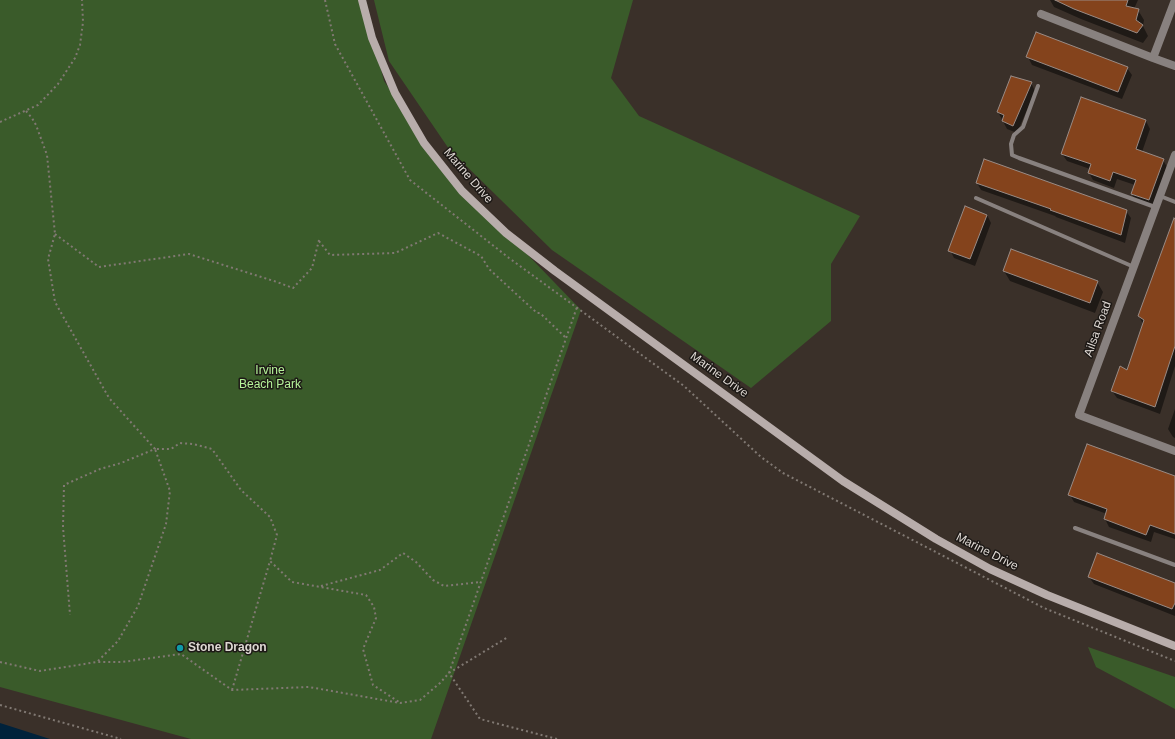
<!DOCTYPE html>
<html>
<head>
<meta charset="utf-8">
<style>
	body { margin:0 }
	canvas { display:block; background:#3a3029 }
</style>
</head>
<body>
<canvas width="1175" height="739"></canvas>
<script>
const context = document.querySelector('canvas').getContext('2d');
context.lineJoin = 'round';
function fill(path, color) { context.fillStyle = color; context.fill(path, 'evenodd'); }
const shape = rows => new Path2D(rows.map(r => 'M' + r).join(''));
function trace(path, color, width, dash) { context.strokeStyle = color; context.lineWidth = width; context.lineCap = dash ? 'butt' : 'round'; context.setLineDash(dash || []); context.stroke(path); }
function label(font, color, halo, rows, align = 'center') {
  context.font = font + ' Helvetica,sans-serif'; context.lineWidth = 3; context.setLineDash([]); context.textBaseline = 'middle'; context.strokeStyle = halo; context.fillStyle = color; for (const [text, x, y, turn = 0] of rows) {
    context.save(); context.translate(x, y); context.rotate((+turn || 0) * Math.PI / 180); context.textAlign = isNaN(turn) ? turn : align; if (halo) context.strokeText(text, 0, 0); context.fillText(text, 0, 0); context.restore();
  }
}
fill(shape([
	[0,0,363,0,384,81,443,167,581,310,431,739,191,739,0,687],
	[374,0,633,0,611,78,639,116,860,216,831,264,831,321,751,388,552,250,449,149,389,61],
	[1088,647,1175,677,1175,709,1096,667]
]), '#3a5b2a');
fill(shape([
	[0,723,50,739,0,739]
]), '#00223b');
fill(shape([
	[1050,0,1138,0,1134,9,1138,10,1144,20,1143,26,1148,36,1143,43,1081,19,1054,7],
	[1028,57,1127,68,1132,75,1122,99,1032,65],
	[1031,83,1035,91,1017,133,1007,129,998,112],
	[1082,99,1146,121,1150,129,1142,152,1163,160,1167,167,1153,207,1136,202,1132,194,1135,185,1117,179,1114,188,1093,180,1089,173,1090,169,1067,161,1062,154],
	[977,183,1126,211,1131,218,1125,243,1056,217,1055,216,981,190],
	[987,215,991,223,975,266,954,258,950,250],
	[1175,233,1175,366,1160,414,1117,398,1112,391,1128,372,1143,324,1139,316],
	[1004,271,1097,282,1103,292,1095,313,1010,281],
	[1175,409,1175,438,1173,437,1168,429],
	[1175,477,1175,539,1154,532,1151,542,1109,527,1105,519,1107,514,1074,502,1070,495],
	[1089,577,1175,584,1175,616,1094,584]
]), '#0007');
const building = shape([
	[1055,0,1128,0,1126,6,1139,9,1136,20,1143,25,1137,33,1074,9,1055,0],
	[1036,32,1128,67,1118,92,1026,57,1036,32],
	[1011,76,1032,82,1013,126,1002,121,1004,115,997,112,1011,76],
	[1081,97,1146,120,1136,149,1164,159,1149,200,1131,194,1136,180,1113,172,1110,181,1088,173,1091,164,1061,154,1081,97],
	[984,159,1127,210,1121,235,1050,210,1051,209,976,183,984,159],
	[965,206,987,215,970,259,948,251,965,206],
	[1174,218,1175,219,1175,346,1155,407,1111,391,1120,366,1127,370,1144,320,1138,316,1174,218],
	[1011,249,1098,281,1090,303,1003,271,1011,249],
	[1087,444,1175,476,1175,534,1150,525,1146,535,1104,519,1107,509,1068,495,1087,444],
	[1097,553,1175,583,1175,603,1172,609,1088,577,1097,553]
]);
fill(building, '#84431c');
trace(building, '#998b85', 1);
trace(shape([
	[325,0,335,44,410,180,509,258,684,386,761,457,783,473,1044,608,1175,661],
	[26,111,32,118,36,125,47,155,55,234,48,259,55,302,109,398,155,449,121,463,100,469,64,485,63,527,70,615],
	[0,122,38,105,58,84,75,58,80,45,83,22,82,0],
	[55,234,99,267,189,254,277,282,293,288,312,268,319,240],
	[319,241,330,255,395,253,438,233,481,256,489,269,537,313,540,313,566,338],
	[321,586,380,570,403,553,416,562,433,580,444,586,481,582],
	[98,661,118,641,138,606,166,524,170,491,155,449,171,449,180,443,193,444,212,449,241,490,270,517,277,535,270,561],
	[0,662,40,671,97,662,122,662,181,654,232,690,309,687,400,703,420,700,440,683,449,673,508,637],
	[232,690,270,561,292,582,366,595,374,607,376,618,363,649,373,685,399,702],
	[0,705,121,739],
	[557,739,480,719,449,673,577,307]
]), '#817973', 2, [2, 3]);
trace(shape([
	[1038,86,1023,127,1014,135,1011,144,1012,155,1019,158,1155,207],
	[1160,196,1175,202],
	[976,198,1134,267],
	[1075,528,1175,565]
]), '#88817f', 4);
trace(shape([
	[1175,0,1153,58,1175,66],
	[1041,14,1153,58],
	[1175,155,1079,415,1175,451]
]), '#88817f', 8);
trace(shape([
	[362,0,372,38,395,93,424,143,462,191,506,233,555,271,843,481,936,539,990,569,1047,595,1175,646]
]), '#b8adab', 8);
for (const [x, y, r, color] of [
	[180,648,4,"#0f9aa8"]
]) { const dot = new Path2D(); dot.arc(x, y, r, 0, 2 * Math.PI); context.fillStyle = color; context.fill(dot); trace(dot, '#1d1916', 1.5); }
label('12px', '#ded8d3', '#1d1916', [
	["Marine Drive",468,176,49],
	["Ailsa Road",1098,329,-70],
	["Marine Drive",719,375,36],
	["Marine Drive",987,552,27]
]);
label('12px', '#b5f399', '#1d1916', [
	["Irvine",270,371],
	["Beach Park",270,385]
]);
label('bold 12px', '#ded8d3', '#1d1916', [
	["Stone Dragon",188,648]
], 'left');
</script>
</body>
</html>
